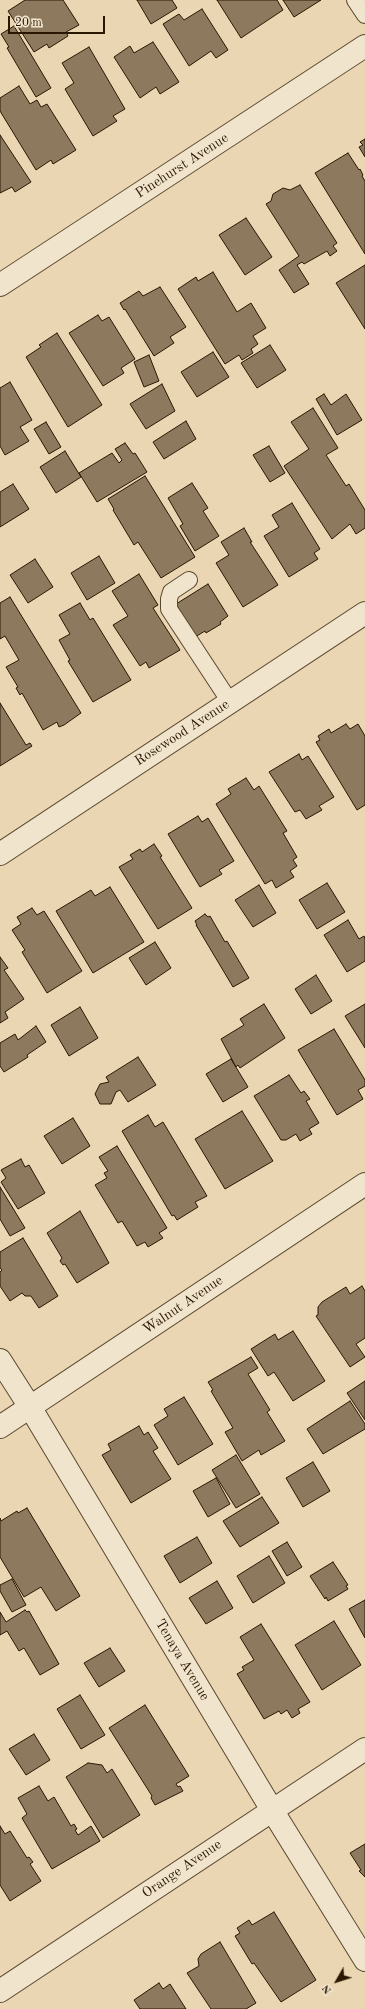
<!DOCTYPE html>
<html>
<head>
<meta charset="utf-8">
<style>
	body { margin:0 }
	#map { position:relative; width:365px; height:2009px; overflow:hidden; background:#ead6b2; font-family:"Old Standard TT",serif }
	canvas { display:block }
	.north { position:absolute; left:317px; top:1961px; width:40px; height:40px; -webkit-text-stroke:3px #f1e4cd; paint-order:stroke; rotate:231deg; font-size:11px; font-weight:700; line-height:16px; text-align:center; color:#291702 }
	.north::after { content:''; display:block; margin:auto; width:14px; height:18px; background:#291702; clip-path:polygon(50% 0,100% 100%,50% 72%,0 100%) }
	.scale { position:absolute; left:8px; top:16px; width:97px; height:18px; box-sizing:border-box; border:2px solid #291702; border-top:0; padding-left:5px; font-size:12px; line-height:14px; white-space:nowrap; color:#291702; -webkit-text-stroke:3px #f1e4cd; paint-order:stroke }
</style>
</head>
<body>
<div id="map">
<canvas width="365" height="2009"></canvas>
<div class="north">N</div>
<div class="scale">20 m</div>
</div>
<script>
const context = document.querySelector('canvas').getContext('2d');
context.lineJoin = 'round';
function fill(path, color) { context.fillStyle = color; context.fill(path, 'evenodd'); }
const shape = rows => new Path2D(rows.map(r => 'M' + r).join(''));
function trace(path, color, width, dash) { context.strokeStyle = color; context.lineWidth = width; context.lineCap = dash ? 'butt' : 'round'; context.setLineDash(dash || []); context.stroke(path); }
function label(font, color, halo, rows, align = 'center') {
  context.font = font + ' "Old Standard TT",serif'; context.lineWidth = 3; context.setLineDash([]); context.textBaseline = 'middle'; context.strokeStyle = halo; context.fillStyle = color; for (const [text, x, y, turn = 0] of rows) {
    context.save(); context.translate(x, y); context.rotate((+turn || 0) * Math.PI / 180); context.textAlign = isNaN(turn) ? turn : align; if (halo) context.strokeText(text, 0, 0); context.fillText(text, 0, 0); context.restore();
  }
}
const building = shape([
	[25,0,63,0,79,25,66,32,68,36,49,48,47,44,34,52,8,11,25,0],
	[137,0,172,0,177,8,151,24,137,0],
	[217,0,277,0,283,10,241,38,217,0],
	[283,0,321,0,294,17,283,0],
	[202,9,228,50,216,58,211,51,189,66,163,24,179,14,184,20,202,9],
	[14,26,51,88,36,97,7,48,9,47,1,34,14,26],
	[153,42,179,82,160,94,156,87,140,98,114,57,130,46,134,53,153,42],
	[89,47,125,109,113,116,117,121,93,136,65,89,74,83,62,63,89,47],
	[19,86,30,104,37,100,41,107,47,104,76,150,53,164,51,160,36,170,0,111,0,98,19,86],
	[0,135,31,182,15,192,12,187,0,193,0,135],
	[365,139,365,157,359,147,363,145,360,142,365,139],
	[348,153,359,170,360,169,363,175,362,176,365,181,365,254,315,173,348,153],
	[300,185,337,243,333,246,337,251,330,256,327,251,304,264,302,262,297,265,309,284,294,293,279,270,299,256,266,204,271,201,273,194,283,188,290,190,300,185],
	[246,218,272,257,245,275,219,235,246,218],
	[365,265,365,329,336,283,365,265],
	[213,272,237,312,251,303,266,328,253,336,258,344,251,349,253,353,242,360,239,355,225,364,178,289,196,277,198,281,213,272],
	[160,287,186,327,170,337,174,343,154,356,125,309,124,310,120,303,139,291,143,296,160,287],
	[98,315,102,321,109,317,135,359,121,368,124,373,103,386,69,333,98,315],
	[57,333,102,405,68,427,26,357,41,347,39,345,57,333],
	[270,345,286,370,257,388,241,363,270,345],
	[213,352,229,377,197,397,181,372,213,352],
	[149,355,159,381,144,387,134,362,149,355],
	[10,382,32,420,20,427,29,441,5,455,0,446,0,388,10,382],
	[162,384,175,411,146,429,130,404,162,384],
	[324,394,331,405,346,394,362,420,337,435,316,399,324,394],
	[313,408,338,448,326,455,346,486,349,484,365,510,365,528,356,534,350,524,332,539,284,466,309,449,291,422,313,408],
	[186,421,196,439,164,459,153,442,186,421],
	[46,422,61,447,49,454,34,429,46,422],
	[125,443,133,454,135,453,147,472,97,502,79,473,112,453,119,463,122,460,115,449,125,443],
	[269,446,285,473,270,482,253,455,269,446],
	[65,451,81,477,56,493,40,467,65,451],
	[145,476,195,557,161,578,138,542,134,545,113,510,114,509,108,499,145,476],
	[192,483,208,508,203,511,219,536,195,551,180,526,183,524,168,498,192,483],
	[13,484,29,509,0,527,0,492,13,484],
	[292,503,320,549,314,553,318,559,289,577,264,536,279,527,272,515,292,503],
	[244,528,252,542,250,542,278,585,243,607,216,563,229,555,221,542,244,528],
	[99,556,115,583,87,600,71,573,99,556],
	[35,559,53,587,28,603,10,575,35,559],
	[139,574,158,605,153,608,180,650,149,668,146,662,140,666,113,625,128,616,112,591,139,574],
	[208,584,228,616,220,622,221,624,206,633,205,631,195,637,176,604,208,584],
	[10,597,81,713,64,725,59,727,57,722,43,730,22,693,20,695,16,688,18,687,6,667,19,660,5,636,0,639,0,603,10,597],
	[80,603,90,620,93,618,131,680,93,702,68,661,70,660,59,640,70,634,59,615,80,603],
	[0,703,26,745,30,743,32,746,0,766,0,703],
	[346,724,350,729,358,724,365,736,365,805,357,810,316,742,320,740,318,736,329,729,331,733,346,724],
	[299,754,302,760,308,756,334,797,319,806,322,810,306,819,300,810,295,812,269,772,299,754],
	[246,778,254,790,259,786,287,831,283,833,297,857,293,860,297,866,290,871,294,877,276,888,272,880,265,884,216,804,231,794,228,789,246,778],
	[198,816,202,822,208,818,234,861,219,870,222,874,200,887,168,834,198,816],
	[154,844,162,856,160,857,192,908,158,929,119,867,133,859,130,855,140,849,142,852,154,844],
	[327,883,345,912,317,929,299,900,327,883],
	[259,885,276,913,253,927,235,900,259,885],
	[110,887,144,942,93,973,56,911,91,890,95,896,110,887],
	[32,908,37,915,44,911,82,971,47,993,22,952,25,950,12,930,21,924,17,917,32,908],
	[205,914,208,917,210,916,225,942,227,941,249,978,233,987,196,925,197,925,195,921,205,914],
	[348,920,359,939,364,936,365,939,365,961,347,972,324,935,348,920],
	[155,942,171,968,146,985,129,958,155,942],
	[0,957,8,968,4,970,24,999,5,1012,8,1018,0,1023,0,957],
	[316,975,332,1001,311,1014,295,989,316,975],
	[264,1004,285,1038,240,1068,238,1065,236,1067,221,1039,244,1025,240,1019,264,1004],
	[365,1004,365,1048,345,1016,365,1004],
	[80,1007,98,1038,69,1056,51,1025,80,1007],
	[36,1026,46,1042,27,1055,28,1057,4,1072,0,1066,0,1043,15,1034,18,1040,36,1026],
	[334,1029,365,1080,365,1086,358,1090,363,1099,337,1115,298,1050,334,1029],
	[138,1057,156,1085,128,1102,120,1090,116,1092,111,1104,100,1104,95,1094,100,1084,109,1082,106,1077,138,1057],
	[231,1059,248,1087,223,1102,206,1074,231,1059],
	[289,1075,301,1093,304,1091,310,1099,306,1101,319,1123,309,1129,312,1134,300,1141,296,1134,286,1140,281,1140,254,1096,289,1075],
	[242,1111,273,1161,225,1189,195,1139,242,1111],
	[148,1115,155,1127,163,1122,207,1196,195,1202,198,1207,177,1220,174,1215,172,1216,122,1131,148,1115],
	[73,1118,90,1146,62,1164,44,1136,73,1118],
	[117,1146,167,1228,159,1233,163,1238,148,1247,145,1242,137,1246,122,1221,118,1223,95,1185,107,1178,104,1173,108,1171,99,1157,117,1146],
	[21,1159,25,1167,29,1165,45,1193,18,1209,1,1182,6,1178,1,1170,21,1159],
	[0,1187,25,1228,10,1236,0,1219,0,1187],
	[80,1211,109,1263,77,1283,65,1264,63,1265,60,1261,62,1258,47,1233,80,1211],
	[23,1238,58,1296,39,1308,31,1296,25,1296,22,1293,10,1301,0,1286,0,1272,2,1270,0,1268,0,1252,23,1238],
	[362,1286,365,1291,365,1338,356,1344,365,1357,350,1367,316,1316,318,1315,318,1307,322,1302,346,1287,350,1294,362,1286],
	[293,1331,325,1381,293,1401,274,1372,268,1376,251,1349,275,1334,278,1340,293,1331],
	[251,1357,258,1368,248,1374,270,1410,267,1412,285,1441,261,1455,259,1450,242,1461,225,1432,233,1428,211,1391,213,1390,208,1382,251,1357],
	[365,1381,365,1420,347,1393,365,1381],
	[184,1397,213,1444,178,1465,154,1425,168,1416,164,1409,184,1397],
	[350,1401,365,1424,365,1429,323,1454,307,1429,350,1401],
	[139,1426,144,1435,148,1432,158,1448,153,1451,171,1479,131,1503,102,1455,111,1450,108,1444,139,1426],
	[236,1455,260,1494,236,1508,212,1470,236,1455],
	[313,1462,330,1491,303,1507,286,1478,313,1462],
	[216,1478,230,1504,208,1517,193,1491,216,1478],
	[262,1497,279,1523,240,1547,223,1521,262,1497],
	[27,1508,80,1596,56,1611,41,1587,24,1597,0,1557,0,1518,1,1521,17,1511,18,1513,27,1508],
	[197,1537,212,1563,180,1583,164,1556,197,1537],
	[287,1542,302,1567,287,1576,272,1551,287,1542],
	[269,1556,285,1583,253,1603,237,1576,269,1556],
	[333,1562,348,1585,346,1586,348,1589,328,1601,326,1597,325,1599,310,1576,333,1562],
	[12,1579,26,1605,12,1612,0,1591,0,1585,12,1579],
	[217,1581,233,1608,206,1624,189,1598,217,1581],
	[365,1600,365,1638,349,1609,365,1600],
	[25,1610,27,1612,29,1611,59,1664,40,1675,24,1648,19,1651,7,1631,0,1635,0,1612,6,1622,25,1610],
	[334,1621,361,1665,322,1690,295,1645,334,1621],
	[261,1624,310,1702,298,1709,300,1713,292,1718,287,1710,281,1714,279,1711,264,1719,237,1674,244,1670,242,1667,254,1660,240,1637,261,1624],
	[110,1648,125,1671,99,1687,84,1663,110,1648],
	[80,1695,105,1735,81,1749,57,1709,80,1695],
	[145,1705,189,1776,176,1784,178,1787,180,1786,183,1791,155,1805,151,1798,152,1796,109,1728,145,1705],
	[34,1734,50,1760,26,1775,9,1749,34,1734],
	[88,1763,102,1765,107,1773,112,1769,140,1815,103,1838,66,1777,88,1763],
	[39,1786,48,1801,54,1797,71,1826,74,1824,77,1829,75,1830,78,1835,91,1826,100,1841,52,1869,22,1818,27,1814,18,1798,39,1786],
	[0,1826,5,1834,10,1831,27,1858,29,1857,33,1862,30,1864,41,1881,10,1901,0,1885,0,1826],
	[365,1844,365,1877,359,1871,361,1870,350,1853,365,1844],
	[274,1912,316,1980,281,2002,254,1963,252,1964,235,1936,240,1933,237,1928,249,1920,252,1925,274,1912],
	[220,1942,256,2003,246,2009,211,2009,187,1973,199,1966,198,1959,201,1954,220,1942],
	[159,1983,163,1989,170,1984,186,2009,140,2009,134,2000,159,1983]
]);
fill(building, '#8d7a5e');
trace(building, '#291702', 1);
const service = shape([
	[355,0,365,15],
	[189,580,171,592,169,599,169,609,230,702]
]);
const minor = shape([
	[0,285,365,46],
	[0,854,365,613],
	[0,1360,30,1407,272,1810,365,1960],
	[0,1427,365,1184],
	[0,1991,365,1749]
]);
trace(service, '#59472e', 18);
trace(minor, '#59472e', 24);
trace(service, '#f1e4cd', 16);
trace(minor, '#f1e4cd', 22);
label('14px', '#291702', '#f1e4cd', [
	["Pinehurst Avenue",182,166,-33],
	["Rosewood Avenue",182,733,-33],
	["Walnut Avenue",183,1305,-34],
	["Tenaya Avenue",182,1660,59],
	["Orange Avenue",182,1869,-34]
]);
</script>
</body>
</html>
